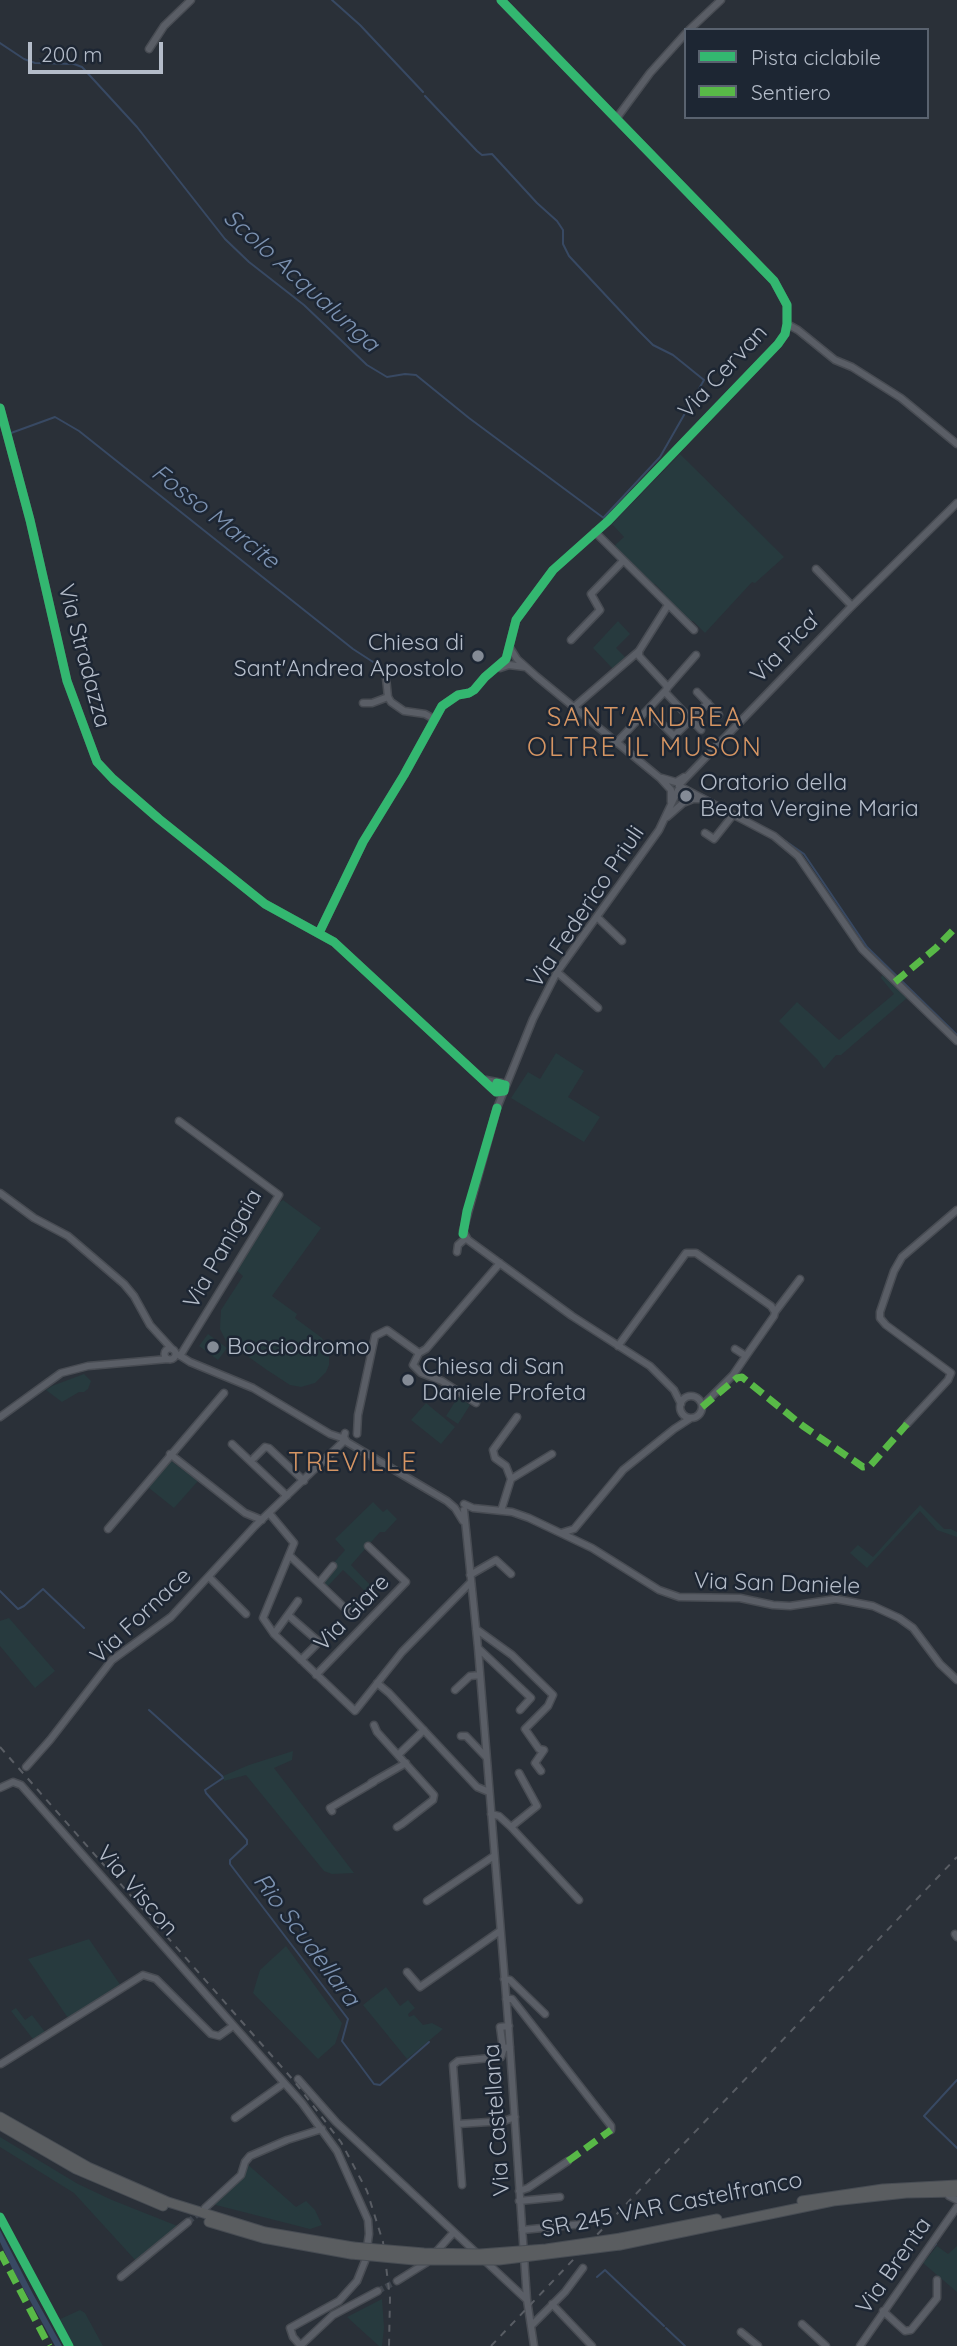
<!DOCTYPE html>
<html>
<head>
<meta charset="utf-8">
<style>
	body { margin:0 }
	#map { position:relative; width:957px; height:2346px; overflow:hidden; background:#2a3038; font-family:Quicksand,sans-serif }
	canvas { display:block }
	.legend { position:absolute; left:684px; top:28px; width:245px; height:91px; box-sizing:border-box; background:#1d2633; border:2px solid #59626f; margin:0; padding:9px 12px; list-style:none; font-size:21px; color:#b4bcc9 }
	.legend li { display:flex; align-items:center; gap:14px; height:35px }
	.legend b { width:35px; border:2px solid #59626f }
	.scale { position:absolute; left:28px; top:42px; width:135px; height:32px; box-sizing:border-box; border:4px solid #b4bcc9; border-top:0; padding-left:9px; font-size:21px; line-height:24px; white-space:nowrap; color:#b4bcc9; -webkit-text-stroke:5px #1d2633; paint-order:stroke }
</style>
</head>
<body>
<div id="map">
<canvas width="957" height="2346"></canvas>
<ul class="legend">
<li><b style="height:9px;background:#33b770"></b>Pista ciclabile</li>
<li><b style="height:9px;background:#58b947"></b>Sentiero</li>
</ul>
<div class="scale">200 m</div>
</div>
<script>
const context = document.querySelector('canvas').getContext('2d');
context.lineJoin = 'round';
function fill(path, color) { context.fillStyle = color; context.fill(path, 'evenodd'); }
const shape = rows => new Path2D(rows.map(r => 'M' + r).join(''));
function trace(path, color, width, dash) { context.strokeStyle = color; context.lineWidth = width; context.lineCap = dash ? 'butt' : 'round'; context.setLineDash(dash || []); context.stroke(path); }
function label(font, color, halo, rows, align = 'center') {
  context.font = font + ' Quicksand,sans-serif'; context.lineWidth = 5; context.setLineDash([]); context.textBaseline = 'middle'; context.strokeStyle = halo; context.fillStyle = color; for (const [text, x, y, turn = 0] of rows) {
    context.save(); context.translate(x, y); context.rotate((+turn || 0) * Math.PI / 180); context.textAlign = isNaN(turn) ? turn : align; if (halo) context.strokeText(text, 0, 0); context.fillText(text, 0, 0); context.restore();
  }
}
fill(shape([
	[680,454,784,557,755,583,752,582,705,633,693,621,689,621,662,596,663,592,655,584,651,585,613,547,624,537,612,524],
	[618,621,630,634,616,648,626,658,613,669,593,648],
	[882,975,907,998,841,1055,836,1055,824,1069,817,1059,779,1021,797,1002,839,1040,894,994,881,978],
	[556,1053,584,1071,568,1097,600,1117,584,1142,511,1098,528,1072,540,1079],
	[283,1200,321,1228,272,1296,297,1314,295,1318,322,1338,329,1352,329,1365,326,1372,315,1383,301,1387,290,1385,267,1370,226,1341,220,1329,221,1310,243,1276,235,1269,274,1206],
	[208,1334,227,1348,218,1360,199,1346],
	[84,1374,91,1381,88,1389,84,1392,79,1392,62,1402,46,1390,52,1386],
	[458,1397,470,1405,458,1424,446,1416],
	[426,1403,455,1427,441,1444,411,1420],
	[170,1460,198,1481,174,1508,149,1488,149,1485],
	[373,1502,383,1512,387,1509,397,1519,385,1532,380,1532,351,1565,374,1589,353,1611,350,1607,365,1591,343,1570,327,1587,323,1583,333,1573,331,1570,332,1565,345,1550,335,1539],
	[920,1505,944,1529,951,1529,957,1532,957,1537,937,1530,920,1511,867,1568,850,1553,858,1545,873,1557],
	[9,1618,55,1671,35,1688,0,1646,0,1621],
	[293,1751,292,1760,274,1768,354,1873,332,1874,324,1871,246,1775,224,1781,223,1776,249,1765],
	[89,1939,121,1986,68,2018,28,1959],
	[286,1946,342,2023,335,2044,318,2059,253,1993,260,1970],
	[386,1987,400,2006,408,2000,415,2008,408,2014,409,2017,414,2015,423,2025,432,2023,443,2029,407,2059,363,2005],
	[16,2008,25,2020,32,2015,45,2032,33,2039,11,2011],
	[0,2137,78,2184,112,2200,180,2227,137,2262,74,2193,0,2147],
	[246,2163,296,2207,306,2201,315,2210,322,2225,310,2229,212,2204,233,2185],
	[937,2246,948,2254,957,2246,957,2292,923,2263],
	[382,2299,384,2328,382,2346,379,2346,347,2317],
	[80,2310,85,2313,103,2346,72,2346,56,2321]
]), '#273a3e');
fill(shape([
	[0,2230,33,2294,62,2346,55,2346,12,2268,0,2242]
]), '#384963');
trace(shape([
	[332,0,360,25,423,92],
	[0,43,24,59,35,63,74,64,82,67,137,127,225,239,249,262,304,305,367,365,387,377,405,374,416,375,469,418,605,519],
	[425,96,477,151,482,155,492,154,537,203,557,221,563,230,563,244,569,256,639,331,653,345,673,355,704,380,660,457,604,517],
	[0,422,4,435],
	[11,433,55,417,79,431,353,649,390,673],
	[701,794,774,833,804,854,867,947,957,1035],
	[0,1591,18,1609,24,1606,43,1589,84,1628],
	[149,1710,222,1776,223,1778,205,1790,206,1793,247,1840,247,1844,230,1860,230,1864,348,2019,342,2041,374,2084,380,2085,429,2042],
	[957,2080,924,2116,957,2148],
	[928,2254,936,2244],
	[597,2277,605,2270,664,2326],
	[666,2328,685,2346]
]), '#384963', 2);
trace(shape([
	[188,2222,203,2210],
	[378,2291,397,2281]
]), '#3f454e', 6, [6, 3]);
const minor = shape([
	[689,30,721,0],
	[149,49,164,26,191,0],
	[616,119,650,73,686,33],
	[787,324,798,330,835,360,852,367,901,398,957,444],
	[0,408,30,520,67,681,97,762,113,779,159,819,265,904,334,942,496,1092],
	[595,532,694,630],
	[816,569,852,606],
	[571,640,600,610,591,594,623,561],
	[510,648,517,659,536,676,660,778,671,790,671,802],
	[500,668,509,665,525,667],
	[386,678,388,697,391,702,404,711,425,714,434,719],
	[667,688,696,655],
	[665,692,701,730],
	[697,692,719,715],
	[363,703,372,703,388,697],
	[574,707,639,651,668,605],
	[648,710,674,736,708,703],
	[616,743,667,689,666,685,639,656,639,651],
	[662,778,676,782,684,777],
	[679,785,849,609,957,503],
	[679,786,774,836,798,856,862,949,957,1041],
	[678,790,659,830,557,972,533,1019,497,1108,463,1231,468,1240,572,1316,650,1366,674,1390,681,1404],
	[667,817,683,803,693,799,703,799],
	[705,833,714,839,733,815],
	[597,917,622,941],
	[319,933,363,842,404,775,442,706,458,695,469,693,474,690,485,677,506,659,516,620,553,570,608,521,778,344,785,334,787,324,787,305,774,281,501,0],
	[557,972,598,1008],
	[486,1080,502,1083,505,1089],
	[179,1121,279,1195,180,1356],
	[0,1193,34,1218,68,1236,124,1284,134,1296,150,1325,172,1349],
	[457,1252,458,1245,466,1238],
	[775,1312,800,1279],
	[618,1346,686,1253,696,1253,771,1306,775,1312,774,1316,746,1356,733,1375,702,1406],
	'164.5 1354a5.5 5.5 0 1 1 11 0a5.5 5.5 0 1 1-11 0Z',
	[735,1349,746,1356],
	[419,1353,426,1349,500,1263],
	[419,1353,413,1365,421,1373,442,1381,476,1403],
	[179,1355,190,1362,253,1388,330,1434,345,1439],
	'680 1407a11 11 0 1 1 22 0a11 11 0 1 1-22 0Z',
	[0,1417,61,1373,88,1366,168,1359],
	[907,1424,948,1380,951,1373,886,1325,880,1318,880,1312,894,1271,902,1257,957,1210],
	[345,1433,344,1437,347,1442,447,1501,455,1508,463,1521],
	[357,1434,358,1415,375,1336,387,1330,419,1353],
	[232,1444,287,1496],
	[170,1454,245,1513,262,1520],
	[254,1458,265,1447,269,1448,304,1481],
	[511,1479,552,1454],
	[464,1504,473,1508,512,1512,529,1518,592,1548,659,1590,679,1597,740,1598,773,1605,790,1606,836,1599,873,1606,899,1618,913,1628,940,1664,957,1680],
	[464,1510,478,1648,508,2020,527,2300,534,2346],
	[501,1511,511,1479,506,1466,495,1458,493,1450,517,1417],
	[269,1513,294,1543,263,1618,274,1634,355,1711,402,1652,471,1582],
	[108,1529,224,1393],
	[561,1533,574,1529,623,1470,674,1429,691,1418],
	[289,1555,350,1613],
	[470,1575,496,1560,511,1574],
	[209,1577,246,1614],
	[319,1583,333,1566],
	[288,1615,319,1642,301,1660],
	[476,1629,512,1655,553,1695,548,1706,525,1729,539,1749,544,1750,535,1763,541,1771],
	[274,1634,298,1601],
	[478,1648,531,1698,520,1710],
	[316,1675,406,1582,368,1546],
	[377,1683,389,1693,477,1787,489,1792],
	[455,1690,470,1676,480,1675],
	[374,1725,377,1732,434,1795,433,1800,402,1824,397,1827],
	[461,1736,466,1736,486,1757],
	[398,1755,424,1730],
	[26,1767,50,1740,112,1660,171,1617,255,1526,345,1440],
	[371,1783,406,1763],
	[0,1788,13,1782,21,1785,302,2103,337,2151,368,2220,369,2234,365,2261,357,2281,339,2301,290,2328,293,2337,300,2345],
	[332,1811,330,1808,374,1782],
	[491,1814,499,1816,511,1827,579,1900],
	[511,1827,537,1806,519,1773],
	[427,1901,494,1856],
	[955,1934,957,1937],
	[407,1972,420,1987,500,1931],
	[504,1979,510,1980,545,2014],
	[506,1999,512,1999,519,2008,611,2126,611,2130],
	[503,2049,500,2027,509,2026],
	[1,2064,143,1975,156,1979,211,2034,219,2036,233,2026],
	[298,2079,336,2122,527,2300],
	[235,2118,283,2084],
	[458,2124,504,2121,515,2117],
	[462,2185,453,2065,458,2061,501,2057,504,2048,510,2047],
	[519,2191,528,2188,568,2161],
	[949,2196,957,2200],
	[519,2201,560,2197],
	[205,2208,241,2175,245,2162,250,2156,287,2140,322,2129],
	[522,2230,583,2224],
	[121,2277,188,2222],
	[397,2281,426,2263,454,2232],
	[552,2304,592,2346],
	[883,2311,905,2331,911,2330,937,2298,937,2280],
	[802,2324,826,2346],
	[531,2326,565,2292,583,2268],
	[741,2332,758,2346],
	[300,2346,333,2315,378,2291],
	[860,2346,957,2207]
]);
const highway = shape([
	[0,2117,88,2167,168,2202,265,2232,353,2247],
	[0,2125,76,2169,163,2206],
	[802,2201,883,2189,957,2185],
	[209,2222,263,2238,351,2254],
	[621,2238,717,2219],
	[620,2245,833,2201,906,2193,957,2192]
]);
trace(minor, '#484c53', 9);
trace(highway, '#474c53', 11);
trace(minor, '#5a5e66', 6);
trace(highway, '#5a5d60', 9);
trace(shape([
	[0,1747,294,2081,341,2142,367,2191,383,2242,390,2298,389,2346],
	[491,2346,957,1857]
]), '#595d64', 2, [7, 7]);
const highwayBridge = shape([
	[353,2247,424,2253,480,2254,546,2249,621,2238],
	[351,2254,414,2260,499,2260,620,2245]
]);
trace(highwayBridge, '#474c53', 11, []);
trace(highwayBridge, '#5a5d60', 9);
trace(shape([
	[895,982,936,948,957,926],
	[702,1407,737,1378,742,1377,803,1426,863,1467,870,1466,907,1424],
	[568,2161,611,2130],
	[0,2252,49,2346]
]), '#58b947', 7, [14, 7]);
trace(shape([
	[0,408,30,520,67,681,97,762,113,779,159,819,265,904,334,942,496,1092,504,1091,505,1085,497,1083,495,1090],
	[319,933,363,842,404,775,442,706,458,695,469,693,474,690,485,677,506,659,516,620,553,570,608,521,778,344,785,334,787,324,787,305,774,281,501,0],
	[463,1234,467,1211,497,1108],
	[0,2217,69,2346]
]), '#33b770', 9);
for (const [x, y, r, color] of [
	[478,656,7,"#848b96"],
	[686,796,7,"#848b96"],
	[213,1347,7,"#848b96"],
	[408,1380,7,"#848b96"]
]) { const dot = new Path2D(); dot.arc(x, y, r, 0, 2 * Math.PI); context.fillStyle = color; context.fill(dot); trace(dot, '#1d2633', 2.5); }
label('23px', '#b4bcc9', '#1d2633', [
	["Via Cervan",723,372,-47],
	["Via Pica'",786,647,-46],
	["Via Stradazza",84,656,75],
	["Via Federico Priuli",586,907,-56],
	["Via Panigaia",223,1249,-60],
	["Via San Daniele",777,1584,2],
	["Via Giare",352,1613,-46],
	["Via Fornace",141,1616,-43],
	["Via Viscon",137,1891,49],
	["Via Castellana",497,2120,-94],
	["SR 245 VAR Castelfranco",672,2205,-11],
	["Via Brenta",894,2266,-55]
]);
label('23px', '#b4bcc9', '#1d2633', [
	["Chiesa di",464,643,"right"],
	["Sant'Andrea Apostolo",464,669,"right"],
	["Oratorio della",700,783],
	["Beata Vergine Maria",700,809],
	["Bocciodromo",227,1347],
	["Chiesa di San",422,1367],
	["Daniele Profeta",422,1393]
], 'left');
label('italic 24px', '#7c92b1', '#1d2633', [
	["Scolo Acqualunga",301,281,42],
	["Fosso Marcite",215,517,38],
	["Rio Scudellara",306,1940,53]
]);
context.letterSpacing = '2px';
label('26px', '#d59563', '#1d2633', [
	["SANT'ANDREA",645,718],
	["OLTRE IL MUSON",645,748],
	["TREVILLE",353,1463]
]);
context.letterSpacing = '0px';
</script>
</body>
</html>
